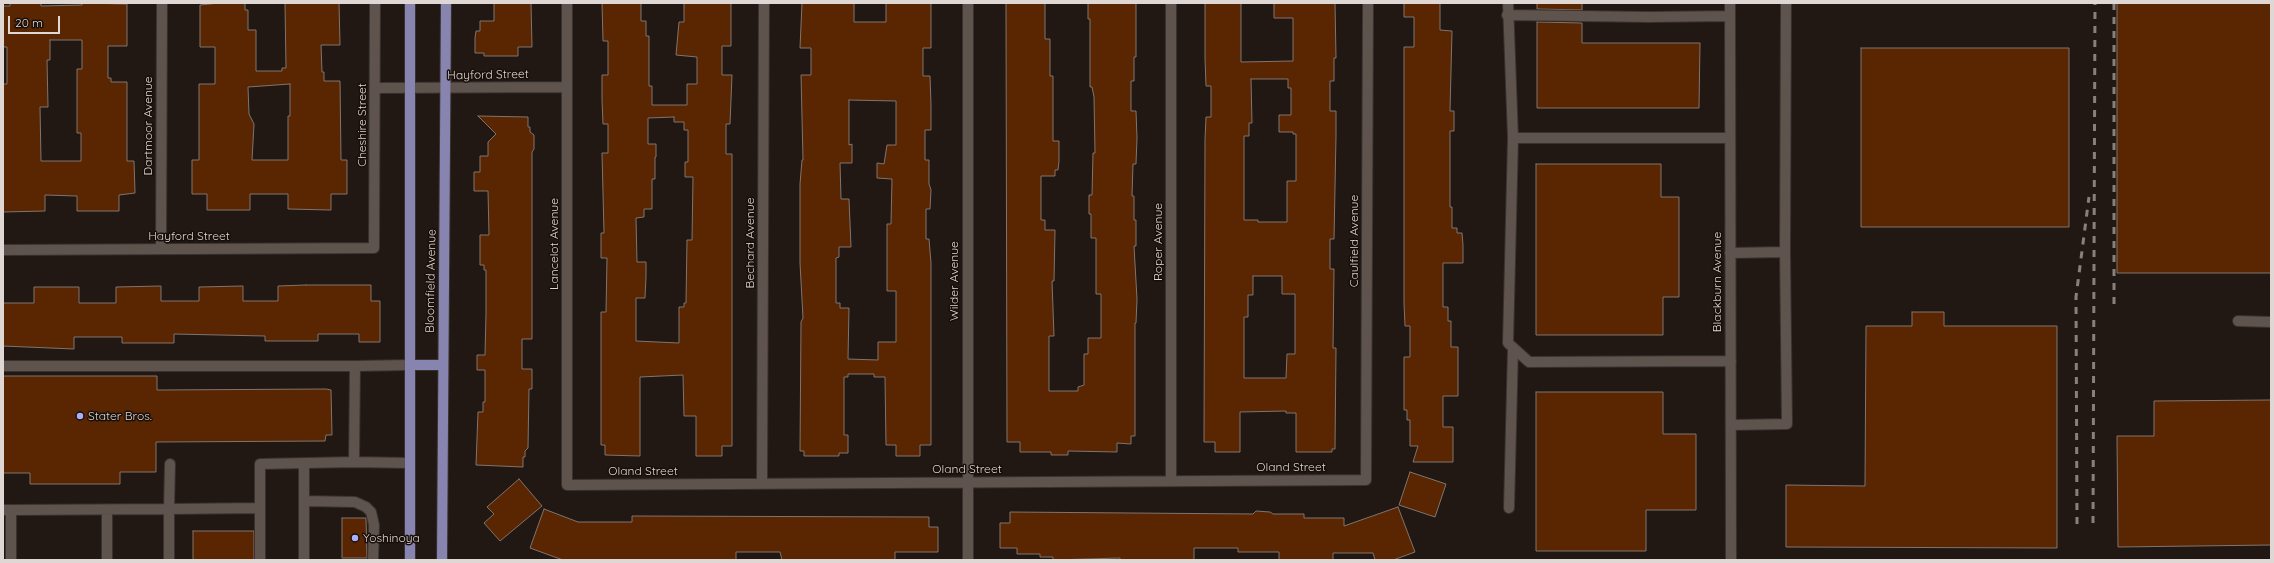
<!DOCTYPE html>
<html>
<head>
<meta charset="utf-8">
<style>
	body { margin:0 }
	#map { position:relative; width:2274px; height:563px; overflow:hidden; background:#221813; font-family:Quicksand,sans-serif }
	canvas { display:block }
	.frame { position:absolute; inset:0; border:4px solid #ded7d3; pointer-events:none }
	.scale { position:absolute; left:8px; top:16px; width:52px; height:18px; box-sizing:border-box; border:2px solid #ded7d3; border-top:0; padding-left:5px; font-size:12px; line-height:14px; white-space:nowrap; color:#ded7d3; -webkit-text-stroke:3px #190f0a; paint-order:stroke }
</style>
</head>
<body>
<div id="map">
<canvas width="2274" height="563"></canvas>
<div class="frame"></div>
<div class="scale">20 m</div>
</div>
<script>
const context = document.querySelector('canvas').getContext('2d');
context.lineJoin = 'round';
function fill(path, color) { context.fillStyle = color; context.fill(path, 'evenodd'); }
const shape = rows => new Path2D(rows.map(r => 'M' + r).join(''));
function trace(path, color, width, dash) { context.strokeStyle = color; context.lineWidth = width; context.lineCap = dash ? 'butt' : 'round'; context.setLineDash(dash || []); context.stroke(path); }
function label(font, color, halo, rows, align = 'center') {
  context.font = font + ' Quicksand,sans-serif'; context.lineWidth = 3; context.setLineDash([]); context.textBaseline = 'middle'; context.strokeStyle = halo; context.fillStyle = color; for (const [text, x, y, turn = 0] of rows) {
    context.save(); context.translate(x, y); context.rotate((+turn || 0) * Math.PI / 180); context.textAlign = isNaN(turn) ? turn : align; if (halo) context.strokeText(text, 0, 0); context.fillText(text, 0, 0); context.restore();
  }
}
const building = shape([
	[10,3,41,3,41,6,82,5,82,3,127,4,127,46,108,46,108,78,111,78,111,82,127,82,127,161,134,161,135,193,119,195,119,211,77,211,77,196,45,195,45,211,3,212,3,84,7,84,7,47,3,47,3,6,10,6,10,3],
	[50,40,82,40,82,69,77,69,77,133,81,133,81,161,41,161,40,107,48,107,47,60,50,60,50,40],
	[219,3,245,3,245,10,248,10,248,30,256,30,256,71,282,71,282,68,286,68,285,3,339,3,340,45,321,45,322,72,324,72,324,81,340,81,341,160,347,160,347,194,331,194,331,210,288,209,288,194,250,194,250,210,207,210,207,194,192,194,192,160,199,160,199,84,215,84,215,47,200,47,200,5,219,3],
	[290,84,290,116,288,116,288,160,252,160,254,124,249,114,248,87,290,84],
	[494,3,531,3,532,47,518,47,518,56,484,56,484,53,475,53,475,38,476,31,480,31,480,21,494,21,494,3],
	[602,3,641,3,641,21,646,21,646,36,649,36,649,86,652,86,652,105,687,105,687,84,697,84,697,57,676,55,679,22,684,22,684,3,731,3,731,46,722,46,722,75,732,75,730,124,726,124,726,154,732,154,732,446,722,446,722,456,696,456,696,416,684,416,683,375,640,377,640,456,605,455,605,445,601,445,601,312,606,312,607,258,601,258,601,233,604,233,602,153,608,153,608,124,603,124,602,100,602,75,608,75,608,41,603,41,602,3],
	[674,117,674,122,684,122,684,130,688,130,688,162,685,162,685,177,693,177,692,240,687,240,686,303,684,303,684,307,679,307,679,343,636,341,636,298,645,298,646,277,646,262,637,262,636,218,644,217,644,209,652,209,652,179,655,179,655,157,656,157,656,144,648,144,648,118,674,117],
	[802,3,854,3,854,22,886,22,886,3,931,3,931,48,923,48,923,76,930,76,931,105,931,130,925,130,925,160,929,160,929,184,931,190,930,209,926,209,926,239,929,239,931,263,931,445,920,445,920,456,896,456,896,445,886,445,885,377,874,377,874,374,848,374,848,377,844,377,844,435,848,435,848,453,839,453,839,456,804,456,804,451,800,451,801,322,803,318,800,263,800,184,802,160,803,160,801,75,811,75,811,48,800,48,802,3],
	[849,100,896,101,896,145,887,145,884,164,877,163,877,178,892,179,891,224,887,224,887,291,896,291,896,342,878,342,878,360,848,359,849,308,840,308,840,303,836,303,836,258,839,257,839,247,851,247,849,199,841,199,840,163,852,163,852,144,849,145,849,100],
	[1006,3,1045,3,1045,39,1050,39,1050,76,1053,76,1053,141,1059,141,1059,161,1058,170,1055,170,1055,176,1041,176,1041,220,1045,220,1045,230,1055,230,1054,281,1052,281,1054,336,1049,336,1049,391,1078,391,1078,387,1084,385,1084,354,1088,354,1088,338,1101,338,1101,294,1096,294,1096,238,1091,238,1091,214,1089,214,1089,195,1092,195,1093,153,1095,153,1094,97,1092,87,1090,87,1090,19,1088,19,1088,3,1136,3,1136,57,1134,57,1134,81,1131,81,1131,111,1136,111,1137,138,1136,164,1133,164,1132,196,1134,196,1134,220,1136,220,1136,246,1134,246,1137,299,1136,323,1135,323,1135,436,1131,436,1131,444,1117,443,1117,452,1068,451,1068,455,1051,455,1051,452,1020,452,1020,442,1007,442,1006,3],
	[1205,3,1241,3,1241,62,1293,61,1293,18,1274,18,1274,3,1335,3,1336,58,1334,58,1334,81,1330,81,1330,111,1336,111,1336,136,1334,239,1330,239,1330,269,1334,269,1333,348,1336,348,1335,449,1332,449,1332,452,1296,452,1296,413,1286,413,1286,411,1240,412,1240,452,1215,452,1215,442,1204,442,1205,140,1206,117,1211,117,1211,86,1206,86,1205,58,1205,3],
	[1251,79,1288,79,1288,88,1291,88,1291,115,1279,115,1279,132,1293,132,1293,134,1296,134,1296,181,1287,181,1287,222,1258,222,1258,220,1244,220,1244,136,1249,136,1249,123,1252,123,1251,79],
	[1253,276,1282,276,1282,294,1295,294,1295,354,1287,354,1286,378,1244,378,1244,317,1248,317,1248,295,1253,295,1253,276],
	[1404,3,1440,3,1440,30,1452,31,1450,111,1454,111,1454,131,1450,131,1450,207,1452,207,1452,228,1457,228,1457,233,1462,233,1463,245,1463,263,1443,263,1443,307,1448,307,1448,321,1451,321,1451,347,1458,347,1458,396,1443,396,1443,427,1453,427,1453,462,1413,462,1418,446,1410,446,1410,420,1407,420,1407,410,1404,410,1404,357,1410,357,1410,326,1405,326,1404,303,1404,47,1414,47,1414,17,1404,17,1404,3],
	[1537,3,1582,3,1582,10,1537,9,1537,3],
	[2117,3,2271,3,2271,273,2117,273,2117,3],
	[1537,22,1582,23,1582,43,1700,43,1699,108,1537,108,1537,22],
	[1861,48,2069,48,2069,227,1861,227,1861,48],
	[478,116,528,117,528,127,530,127,530,132,534,135,534,149,532,152,532,339,522,339,522,369,532,369,532,389,529,389,528,448,525,451,525,457,523,457,523,467,476,465,478,412,483,412,483,402,485,402,485,370,477,370,477,355,485,355,486,314,486,270,484,270,484,265,480,265,480,235,489,235,488,191,474,191,474,172,480,172,480,156,488,156,488,142,496,134,478,116],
	[1536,164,1661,164,1661,197,1679,197,1679,297,1663,297,1663,335,1536,335,1536,164],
	[306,285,371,285,371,301,380,301,380,342,359,342,359,334,318,334,318,341,265,341,265,336,174,334,174,343,122,343,122,337,74,337,74,349,3,346,3,303,34,303,34,287,79,287,79,303,116,303,116,287,161,286,161,301,199,301,199,287,243,286,243,301,278,301,278,286,306,285],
	[1912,312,1944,312,1944,326,2057,326,2057,548,1786,547,1786,485,1865,486,1866,326,1912,326,1912,312],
	[3,376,157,376,157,390,326,389,331,390,332,435,326,435,325,441,156,442,156,472,120,472,120,484,30,484,30,473,3,473,3,376],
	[1536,392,1663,392,1663,434,1696,434,1696,510,1646,510,1646,551,1536,551,1536,392],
	[2271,400,2271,545,2118,547,2117,436,2154,436,2154,401,2271,400],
	[1410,472,1446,484,1435,517,1399,505,1410,472],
	[519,479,542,506,500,541,484,523,494,514,487,507,519,479],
	[1398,507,1415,552,1393,560,1375,560,1373,553,1333,553,1333,560,1279,560,1279,552,1238,552,1238,548,1194,548,1194,560,1120,560,1120,558,1053,560,1053,557,1040,557,1040,554,1017,554,1017,548,1000,548,1000,523,1010,523,1010,512,1253,514,1256,511,1270,512,1273,514,1304,514,1304,518,1344,518,1344,526,1398,507],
	[544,509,578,522,632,522,632,516,929,517,929,527,938,527,938,552,895,552,895,560,782,560,780,552,736,552,736,560,563,560,530,548,544,509],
	[342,518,366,518,367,558,342,558,342,518],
	[193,531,254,531,254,560,193,560,193,531]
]);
fill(building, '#5a2602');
trace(building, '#80746d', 1);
const minor = shape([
	[567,3,567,485,1366,480,1368,3],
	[1508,3,1513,138,1508,343,1529,362,1731,361],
	[1730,3,1731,560],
	[1507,15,1649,17,1730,16],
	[375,88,567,87],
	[1513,138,1730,138],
	[161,249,162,3],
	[3,250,374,248,375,3],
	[1785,252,1786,3],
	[1730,253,1785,252,1787,424,1731,425],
	[2238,321,2271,322],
	[3,366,355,366,354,462,260,464,260,508,169,509,169,560],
	[355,366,410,365],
	[354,462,410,463],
	[304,464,304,560],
	[1171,481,1171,3],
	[762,483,764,3],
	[304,501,355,502,366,507,371,512,374,525,373,560],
	[260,508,260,560],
	[1509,508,1513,348],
	[3,510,11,510,11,560],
	[11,510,169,509,170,464],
	[107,510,107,560],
	[968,560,968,3]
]);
const major = shape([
	[410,365,443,365],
	[410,560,410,3],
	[442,560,446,3]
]);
trace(minor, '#393230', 12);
trace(major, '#393230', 12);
trace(minor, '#5f534d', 10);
trace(major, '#8785b0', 10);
trace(shape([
	[2114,3,2114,305],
	[2093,523,2095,3],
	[2077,524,2076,297,2089,197]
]), '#88807c', 3, [7, 7]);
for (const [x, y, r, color] of [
	[80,416,4,"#aaaffb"],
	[355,538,4,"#aaaffb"]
]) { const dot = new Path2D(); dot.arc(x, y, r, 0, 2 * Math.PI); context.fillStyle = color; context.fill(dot); trace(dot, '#190f0a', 1.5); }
label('12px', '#ded7d3', '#190f0a', [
	["Hayford Street",488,75,-1],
	["Cheshire Street",362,125,-90],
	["Dartmoor Avenue",148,126,-90],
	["Hayford Street",189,236],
	["Caulfield Avenue",1354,241,-90],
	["Roper Avenue",1158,242,-90],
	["Bechard Avenue",750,243,-90],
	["Lancelot Avenue",554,244,-90],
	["Bloomfield Avenue",431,281,-89],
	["Wilder Avenue",954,281,-90],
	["Blackburn Avenue",1717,282,-90],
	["Oland Street",1291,467],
	["Oland Street",967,469],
	["Oland Street",643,471]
]);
label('12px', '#ded7d3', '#190f0a', [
	["Stater Bros.",88,416],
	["Yoshinoya",363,538]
], 'left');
</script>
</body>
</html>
